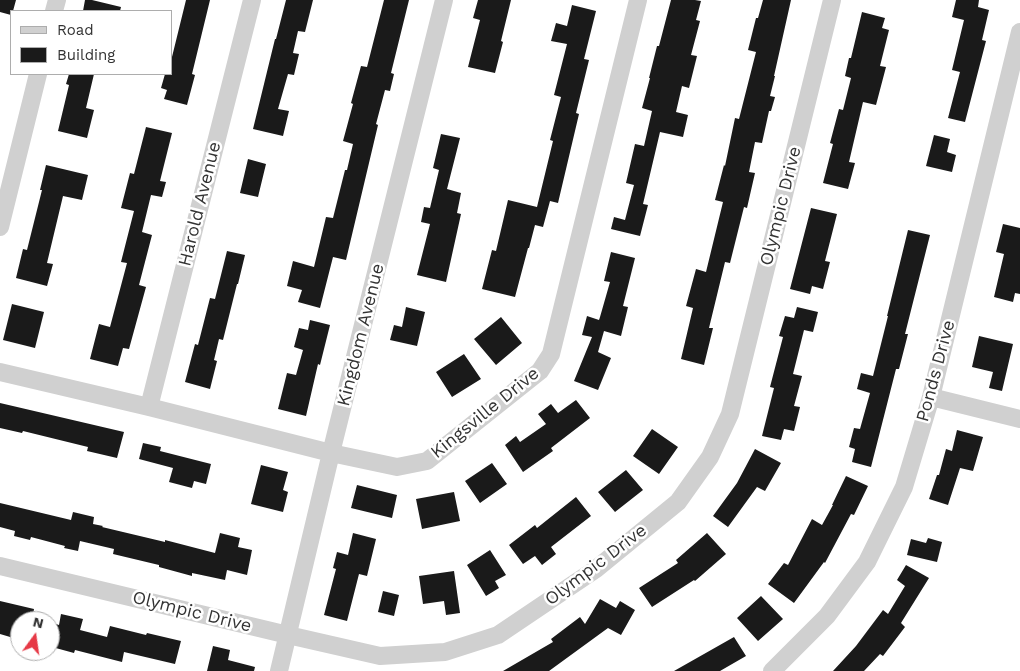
<!DOCTYPE html>
<html>
<head>
<meta charset="utf-8">
<style>
	body { margin:0 }
	#map { position:relative; width:1020px; height:671px; overflow:hidden; background:#fff; font-family:"Work Sans",sans-serif }
	canvas { display:block }
	.legend { position:absolute; left:10px; top:10px; width:162px; height:65px; box-sizing:border-box; background:#fff; border:1px solid #adadad; margin:0; padding:6px 9px; list-style:none; font-size:15px; color:#333 }
	.legend li { display:flex; align-items:center; gap:10px; height:25px }
	.legend b { width:25px; border:1px solid #adadad }
	.north { position:absolute; left:10px; top:611px; width:50px; height:50px; box-sizing:border-box; background:#fff; border:1px solid #adadad; border-radius:50%; rotate:14deg; font-size:14px; font-weight:700; line-height:20px; text-align:center; color:#333 }
	.north::after { content:''; display:block; margin:auto; width:18px; height:22px; background:#e63946; clip-path:polygon(50% 0,100% 100%,50% 72%,0 100%) }
</style>
</head>
<body>
<div id="map">
<canvas width="1020" height="671"></canvas>
<ul class="legend">
<li><b style="height:6px;background:#d0d0d0"></b>Road</li>
<li><b style="height:14px;background:#1a1a1a"></b>Building</li>
</ul>
<div class="north">N</div>
</div>
<script>
const context = document.querySelector('canvas').getContext('2d');
context.lineJoin = 'round';
function fill(path, color) { context.fillStyle = color; context.fill(path, 'evenodd'); }
const shape = rows => new Path2D(rows.map(r => 'M' + r).join(''));
function trace(path, color, width, dash) { context.strokeStyle = color; context.lineWidth = width; context.lineCap = dash ? 'butt' : 'round'; context.setLineDash(dash || []); context.stroke(path); }
function label(font, color, halo, rows, align = 'center') {
  context.font = font + ' "Work Sans",sans-serif'; context.lineWidth = 5; context.setLineDash([]); context.textBaseline = 'middle'; context.strokeStyle = halo; context.fillStyle = color; for (const [text, x, y, turn = 0] of rows) {
    context.save(); context.translate(x, y); context.rotate((+turn || 0) * Math.PI / 180); context.textAlign = isNaN(turn) ? turn : align; if (halo) context.strokeText(text, 0, 0); context.fillText(text, 0, 0); context.restore();
  }
}
fill(shape([
	[0,0,16,0,13,11,11,11,11,15,0,12],
	[85,0,92,0,121,7,120,11,83,11],
	[186,0,210,0,192,74,195,75,187,105,164,99,167,90,161,88,165,74,171,74,171,61],
	[286,0,313,0,305,32,298,31,293,53,299,54,294,75,288,74,278,109,289,111,283,136,253,129,275,39,276,39],
	[384,0,409,0,391,73,394,74,390,91,385,90,376,124,378,125,346,260,333,257,320,308,298,302,302,290,287,286,293,261,314,267,326,217,333,218,345,170,347,170,353,144,343,141,353,104,351,103,361,66,367,67],
	[478,0,511,0,501,41,503,42,495,73,468,67,480,20,473,18],
	[671,0,695,0,701,1,696,20,700,21,691,55,697,56,689,88,682,86,676,112,688,115,683,137,660,132,643,204,648,205,640,236,611,229,614,217,625,220,634,185,626,183,635,144,644,146,652,111,642,108,650,78,649,78,657,46,659,46],
	[763,0,791,0,774,76,775,76,770,96,775,97,771,111,769,111,762,143,755,142,749,172,755,173,747,208,744,207,730,263,725,262,709,328,713,328,704,365,681,359,693,308,686,306,696,269,706,272,723,202,715,200,724,165,725,166,735,118,739,119,756,52,748,50,756,18,758,18],
	[956,0,979,0,978,7,989,10,982,40,986,41,965,122,948,118,960,72,952,70,964,20,952,17],
	[572,5,596,11,584,59,589,60,576,113,579,114,558,203,550,201,543,227,535,225,529,248,528,248,515,297,482,289,492,250,496,251,508,200,537,207,553,141,550,140,561,97,554,95,567,44,551,41,556,23,567,26],
	[862,12,885,18,882,28,889,30,880,66,886,67,876,105,863,102,849,162,855,163,848,189,823,183,833,144,830,143,839,109,843,110,851,78,845,76,849,58,851,58],
	[69,74,94,74,86,108,94,110,87,138,58,131,69,85,66,84],
	[146,127,172,133,160,181,166,182,162,197,151,195,142,232,152,235,139,285,146,287,129,349,123,348,118,366,90,359,99,324,110,327,127,263,121,262,134,211,121,208,130,173,134,174],
	[441,134,460,138,447,189,461,193,457,213,461,214,446,282,417,275,430,224,421,222,424,207,430,208,439,170,433,168],
	[934,135,950,139,947,152,956,155,952,172,926,166],
	[248,159,266,164,258,197,240,193],
	[46,165,88,175,82,200,63,196,47,263,53,264,47,286,16,278,23,249,27,250,42,190,40,190],
	[811,208,837,214,825,261,830,262,823,289,812,286,810,294,790,289],
	[1003,224,1020,228,1020,294,1015,293,1013,302,994,297,1004,254,996,252],
	[908,230,930,235,905,334,908,334,899,369,896,369,871,467,852,462,855,449,849,447,854,428,860,429,870,393,857,389,861,373,873,376,888,316,887,316],
	[227,251,245,255,238,284,237,284,223,340,219,339,214,360,217,361,210,389,185,382,195,344,198,345,210,298,215,299],
	[611,252,635,258,623,306,628,307,621,336,604,331,598,352,611,358,598,390,574,381,592,337,582,335,587,316,599,320,600,317,610,282,604,281],
	[12,304,44,312,35,348,3,340],
	[406,307,425,312,417,346,390,340,394,325,402,327],
	[797,307,818,312,813,332,804,330,793,374,802,376,794,406,800,407,794,431,784,429,781,440,762,436,774,388,770,387,783,337,779,336,785,316,794,318],
	[501,317,522,343,496,365,474,339],
	[310,320,330,325,320,365,318,364,306,416,278,409,287,373,296,375,303,350,294,347,299,328,308,330],
	[979,336,1013,344,1002,391,989,388,993,372,972,367],
	[464,354,481,379,452,397,436,372],
	[576,400,590,418,551,448,553,451,523,472,505,445,516,436,520,442,546,424,538,414,551,404,558,413],
	[0,403,124,432,117,458,87,451,88,447,23,431,22,433,0,428],
	[652,429,678,447,659,474,633,456],
	[957,430,983,437,973,471,960,468,948,505,929,499,937,475,939,475,946,449,952,451],
	[143,443,161,447,160,451,211,464,206,484,194,481,192,488,169,482,173,468,139,459],
	[755,449,781,463,765,491,757,487,728,527,713,516,737,483],
	[492,463,507,484,480,503,465,481],
	[261,465,288,472,283,490,288,492,283,512,251,504],
	[626,470,643,490,615,512,598,492],
	[846,476,868,486,854,515,851,514,825,563,824,562,794,603,768,584,784,563,788,565,812,519,822,525,833,505,832,505],
	[357,485,397,495,392,518,351,508],
	[454,492,460,521,422,529,416,499],
	[576,497,591,516,551,547,556,554,542,565,535,556,523,564,509,545,535,525,537,528],
	[0,503,71,520,73,512,94,517,93,524,103,526,102,527,165,542,165,540,215,553,220,533,240,538,238,547,252,550,247,575,227,570,225,580,192,573,192,576,159,567,159,565,113,554,114,549,80,541,78,551,64,548,65,546,31,537,30,540,14,536,15,531,0,527],
	[353,533,376,539,367,576,359,574,347,621,324,615,336,569,333,568,337,552,348,555],
	[707,533,726,554,695,581,694,580,652,607,639,588,678,563,676,560],
	[928,538,942,542,937,562,907,555,911,539,926,543],
	[490,550,506,575,495,581,499,588,486,596,467,565],
	[906,565,929,578,901,623,905,627,883,656,880,654,864,671,833,671,856,646,883,610,888,614,905,586,897,580],
	[454,571,460,613,446,615,444,601,423,604,419,576],
	[383,591,399,595,394,616,378,612],
	[761,596,783,619,758,641,737,618],
	[600,599,616,608,620,601,635,610,621,635,608,628,549,671,503,671,553,642,551,639,580,617,585,624],
	[0,601,34,609,32,621,20,621,20,626,17,639,0,634],
	[61,614,83,619,80,630,107,637,110,626,146,635,147,633,181,641,175,664,124,652,122,662,75,650,74,653,52,647,54,638,50,637,50,622,59,625],
	[734,637,746,656,720,671,674,671],
	[213,646,230,650,228,660,255,667,254,671,207,671]
]), '#1a1a1a');
trace(shape([
	[54,11,57,0],
	[0,227,38,74],
	[0,372,149,407,331,453,397,467,427,461,540,371,551,354,638,0],
	[931,397,1020,419],
	[149,407,252,0],
	[0,566,288,635,380,656,445,652,498,635,596,569,678,502,710,457,730,414,832,0],
	[279,671,331,453,444,0],
	[772,671,827,616,867,562,904,487,931,397,1020,32]
]), '#d0d0d0', 18);
label('18px', '#333', '#fff', [
	["Harold Avenue",200,204,-76],
	["Olympic Drive",781,206,-76],
	["Kingdom Avenue",361,335,-76],
	["Ponds Drive",936,371,-75],
	["Kingsville Drive",485,413,-39],
	["Olympic Drive",596,565,-37],
	["Olympic Drive",192,612,14]
]);
</script>
</body>
</html>
